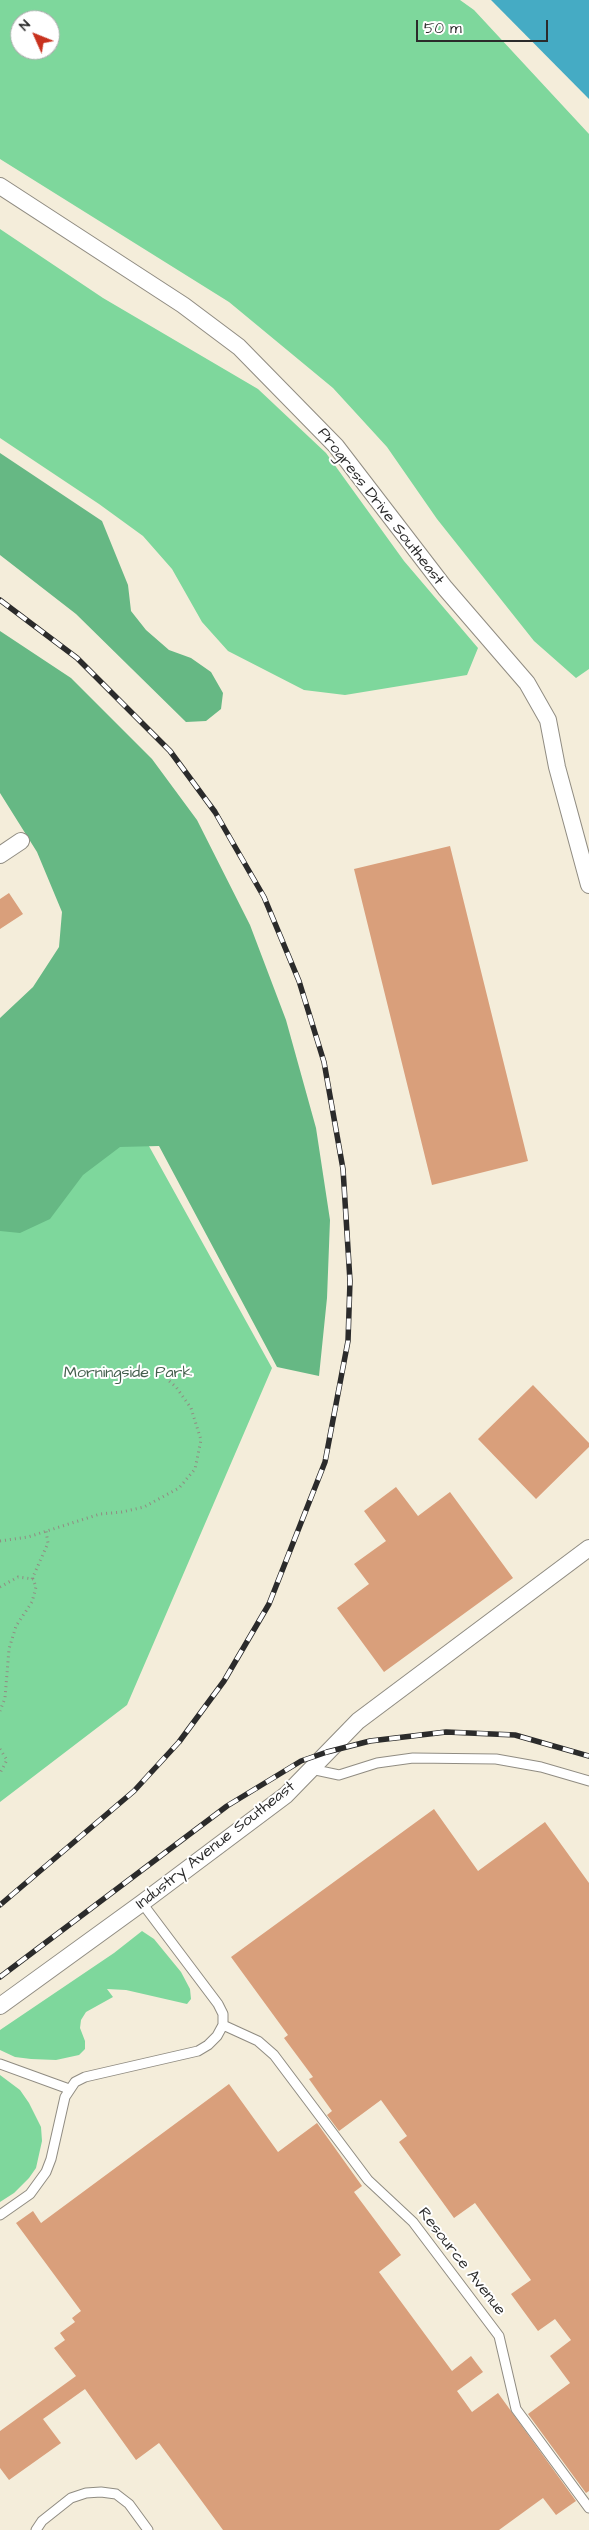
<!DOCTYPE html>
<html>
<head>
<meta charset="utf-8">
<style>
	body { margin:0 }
	#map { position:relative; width:589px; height:2530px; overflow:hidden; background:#f4edda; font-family:"Architects Daughter",sans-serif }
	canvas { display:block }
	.north { position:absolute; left:10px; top:10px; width:50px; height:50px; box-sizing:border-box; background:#fff; border:1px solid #aaa; border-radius:50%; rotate:314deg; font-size:14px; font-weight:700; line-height:20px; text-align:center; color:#2b2b2b }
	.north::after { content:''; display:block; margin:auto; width:18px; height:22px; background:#c8321e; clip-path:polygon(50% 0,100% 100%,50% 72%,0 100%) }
	.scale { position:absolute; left:416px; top:20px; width:132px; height:22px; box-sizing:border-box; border:2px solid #2b2b2b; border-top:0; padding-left:6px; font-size:15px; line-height:18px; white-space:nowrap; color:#2b2b2b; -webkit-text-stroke:4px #fff; paint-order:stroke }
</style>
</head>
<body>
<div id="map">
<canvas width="589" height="2530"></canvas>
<div class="north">N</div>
<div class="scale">50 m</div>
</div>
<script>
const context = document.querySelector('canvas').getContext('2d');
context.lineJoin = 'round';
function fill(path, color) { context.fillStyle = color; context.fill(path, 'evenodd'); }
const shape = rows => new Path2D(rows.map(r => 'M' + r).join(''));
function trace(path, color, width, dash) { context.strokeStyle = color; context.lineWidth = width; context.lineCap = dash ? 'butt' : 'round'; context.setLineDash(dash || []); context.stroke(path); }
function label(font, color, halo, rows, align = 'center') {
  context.font = font + ' "Architects Daughter",sans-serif'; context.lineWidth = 4; context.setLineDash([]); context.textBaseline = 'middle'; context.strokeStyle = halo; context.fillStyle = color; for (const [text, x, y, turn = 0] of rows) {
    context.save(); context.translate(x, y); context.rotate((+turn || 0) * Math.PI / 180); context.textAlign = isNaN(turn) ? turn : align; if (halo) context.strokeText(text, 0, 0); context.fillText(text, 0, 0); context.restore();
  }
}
fill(shape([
	[0,0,460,0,474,10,589,134,589,669,576,678,534,641,437,519,387,447,333,388,229,302,0,159],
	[20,20,50,20,50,50,20,50],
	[0,229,103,298,258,389,326,453,404,561,478,648,467,675,345,695,304,690,228,651,202,622,172,569,143,536,99,504,0,438],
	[114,1083,272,1368,127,1705,0,1802,0,1165],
	[142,1931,154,1939,181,1972,190,1989,191,1999,187,2004,126,1990,107,1989,113,1997,86,2012,81,2020,80,2028,85,2041,85,2049,79,2055,56,2060,31,2059,15,2057,0,2050,0,2030,114,1953],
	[0,2075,20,2090,29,2103,41,2127,42,2141,36,2168,29,2178,14,2193,0,2202]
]), '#7ed79c');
fill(shape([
	[0,453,102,521,128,585,131,611,146,630,169,650,191,658,211,672,223,693,221,709,206,721,186,722,76,614,0,555],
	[0,631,71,678,152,759,197,820,250,925,286,1020,316,1128,330,1220,327,1298,319,1376,277,1367,159,1146,120,1147,83,1175,50,1219,20,1233,0,1231,0,1018,33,987,59,947,62,912,37,852,0,793]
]), '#66b884');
fill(shape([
	[491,0,589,0,589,99]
]), '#45abc4');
fill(shape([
	[450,846,528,1161,432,1185,354,869],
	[9,893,23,914,0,929,0,899],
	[533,1385,589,1443,589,1447,536,1499,478,1439],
	[396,1487,418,1516,450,1492,513,1578,384,1672,337,1608,369,1584,354,1564,386,1541,364,1511],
	[434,1809,478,1871,545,1822,589,1883,589,2491,586,2493,528,2414,570,2383,550,2356,571,2340,555,2319,538,2331,511,2294,531,2280,475,2203,454,2218,399,2142,407,2136,381,2100,339,2131,327,2115,332,2111,309,2079,313,2077,284,2038,288,2035,231,1957],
	[229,2084,278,2152,317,2123,362,2186,354,2192,401,2255,379,2272,452,2371,471,2356,483,2372,457,2391,472,2412,498,2393,576,2501,556,2515,543,2498,499,2530,223,2530,159,2443,136,2460,85,2389,43,2419,61,2443,9,2480,0,2468,0,2431,76,2376,54,2348,65,2340,60,2333,75,2322,72,2318,81,2311,16,2223,33,2211,41,2223]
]), '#d99f7b');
const service = shape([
	[311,1769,339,1775,377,1763,413,1758,496,1759,541,1767,589,1781],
	[223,2025,258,2041,274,2055,368,2180,413,2222,499,2336,516,2409,589,2508],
	[0,2064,69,2089],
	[0,2215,30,2194,46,2172,51,2159,65,2097,75,2082,85,2077,198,2051,208,2045,217,2036,223,2025,223,2014,218,2004,142,1903],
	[36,2530,42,2521,71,2498,86,2493,101,2492,116,2494,129,2504,148,2530]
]);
const minor = shape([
	[0,186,183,305,239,347,336,446,445,588,527,683,548,720,557,767,589,885],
	[0,855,21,841],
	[0,2006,142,1903,286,1795,358,1721,589,1548]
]);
trace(service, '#908c82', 11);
trace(minor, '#908c82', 18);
trace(shape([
	[0,1541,28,1537,100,1514,122,1512,144,1507,179,1488,195,1469,201,1440,191,1408,176,1387,168,1380],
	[32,1579,48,1543,46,1531],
	[0,1587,18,1577,33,1579,36,1587,32,1602,16,1626,9,1649,5,1698,0,1711],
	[0,1749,7,1760,0,1773]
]), '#908c82', 3, [1, 4]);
trace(service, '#fff', 9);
trace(minor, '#fff', 16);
const rail = shape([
	[0,600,77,658,170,751,215,812,264,897,299,981,324,1062,343,1169,350,1281,348,1341,325,1462,269,1604,224,1681,179,1742,134,1791,0,1905],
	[0,1977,227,1806,301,1761,327,1752,370,1741,446,1732,515,1735,589,1756]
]);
trace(rail, '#2b2b2b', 5.5);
trace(rail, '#fff', 4, [11]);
label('16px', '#2b2b2b', '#fff', [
	["Progress Drive Southeast",380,507,52],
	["Industry Avenue Southeast",216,1846,-38],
	["Resource Avenue",461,2262,52]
]);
label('16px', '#445f4d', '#fff', [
	["Morningside Park",128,1374]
]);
</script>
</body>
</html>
